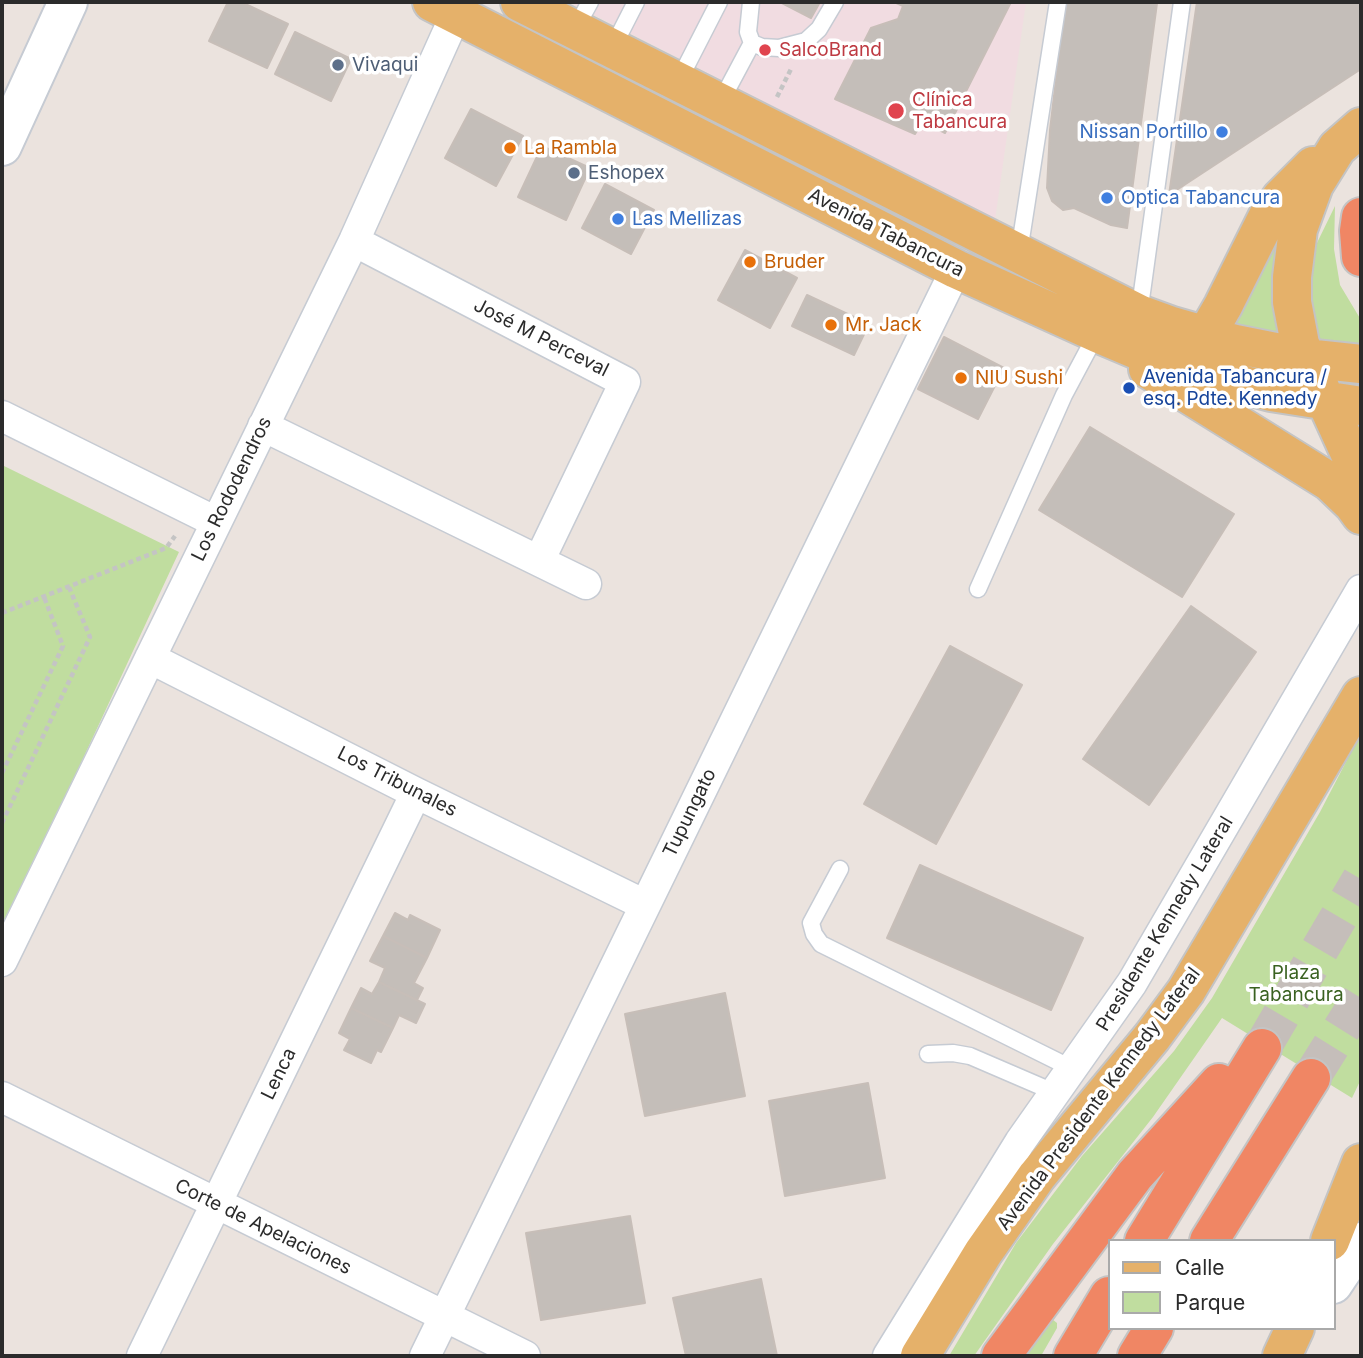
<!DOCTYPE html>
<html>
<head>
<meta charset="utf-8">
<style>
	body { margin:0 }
	#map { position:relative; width:1363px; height:1358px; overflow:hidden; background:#ebe3de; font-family:Inter,sans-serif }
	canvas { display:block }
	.frame { position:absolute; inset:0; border:4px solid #2b2b2b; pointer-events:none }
	.legend { position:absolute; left:1108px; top:1239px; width:228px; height:91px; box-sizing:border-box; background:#fff; border:2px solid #aaa; margin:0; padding:9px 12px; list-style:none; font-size:21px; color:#2b2b2b }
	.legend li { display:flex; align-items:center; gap:14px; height:35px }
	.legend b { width:35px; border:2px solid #aaa }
</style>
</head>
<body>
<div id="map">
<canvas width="1363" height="1358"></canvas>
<div class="frame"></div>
<ul class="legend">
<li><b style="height:9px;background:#e5b16a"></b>Calle</li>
<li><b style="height:19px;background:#c0dd9f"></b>Parque</li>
</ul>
</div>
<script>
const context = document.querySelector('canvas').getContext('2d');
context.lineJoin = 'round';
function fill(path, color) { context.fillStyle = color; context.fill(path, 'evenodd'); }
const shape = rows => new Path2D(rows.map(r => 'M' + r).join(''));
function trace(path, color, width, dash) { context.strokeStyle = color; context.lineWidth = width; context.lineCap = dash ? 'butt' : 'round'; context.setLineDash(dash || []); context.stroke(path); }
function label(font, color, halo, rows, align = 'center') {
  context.font = font + ' Inter,sans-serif'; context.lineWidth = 7; context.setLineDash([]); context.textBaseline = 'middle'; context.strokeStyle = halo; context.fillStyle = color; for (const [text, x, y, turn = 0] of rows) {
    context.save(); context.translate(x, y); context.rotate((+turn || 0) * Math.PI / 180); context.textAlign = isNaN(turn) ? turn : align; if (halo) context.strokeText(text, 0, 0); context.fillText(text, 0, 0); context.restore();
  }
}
fill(shape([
	[569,2,1026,2,995,220]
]), '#f1dce1');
fill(shape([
	[1335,206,1334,249,1340,285,1361,320,1361,349,1319,345,1307,297,1314,249],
	[1278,246,1274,303,1278,340,1229,332,1264,260],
	[2,465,179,552,2,933],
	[1361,733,1361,1079,1352,1098,1222,1018,1153,1117,1053,1244,974,1356,949,1356,1016,1243,1082,1156,1174,1051,1212,998,1320,812],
	[1052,1319,1057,1323,1057,1328,1041,1356,1024,1356]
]), '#c0dd9f');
const building = shape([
	[228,2,241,2,288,24,267,68,209,41,228,2],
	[780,2,820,2,811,18,780,2],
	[894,2,1011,2,945,133,923,121,915,134,835,99,871,28,898,19,903,6,894,2],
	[1065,2,1157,3,1127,228,1111,225,1074,208,1063,210,1052,201,1047,188,1050,130,1065,2],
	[1197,2,1361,2,1361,69,1169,195,1197,2],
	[295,32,351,59,331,101,275,74,295,32],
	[471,109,523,136,496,186,445,158,471,109],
	[542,146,590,168,566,220,518,197,542,146],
	[605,184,654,210,631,254,582,228,605,184],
	[745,250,797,278,770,328,718,300,745,250],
	[807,295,869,324,854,355,792,326,807,295],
	[944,337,1004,368,978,419,918,389,944,337],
	[1090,427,1234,514,1182,597,1039,510,1090,427],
	[1191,606,1256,652,1149,805,1083,759,1191,606],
	[950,646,1022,685,936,844,864,804,950,646],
	[920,865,1083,938,1051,1010,887,938,920,865],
	[395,913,408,920,410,915,440,930,427,958,383,936,395,913],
	[383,936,427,958,414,983,423,988,417,1000,379,982,385,968,370,961,383,936],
	[379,982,425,1004,416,1023,399,1015,393,1028,351,1008,361,988,372,994,379,982],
	[725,993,745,1096,645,1116,625,1014,725,993],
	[351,1008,393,1028,381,1052,377,1050,371,1063,344,1050,350,1039,339,1033,351,1008],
	[868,1083,885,1178,785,1196,769,1101,868,1083],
	[630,1216,645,1303,541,1320,526,1233,630,1216],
	[761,1279,777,1356,686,1356,673,1298,761,1279]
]);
fill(building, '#c4beb9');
trace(building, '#c7beb8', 2);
trace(shape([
	[1262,1048,1361,879],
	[1311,1078,1361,998]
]), '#c5beba', 38, [38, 19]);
const service = shape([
	[575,29,590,2],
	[752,43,762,47,779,48,806,41,819,29,835,2],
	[612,49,636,2],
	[678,82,719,2],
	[720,103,752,43,748,32,751,2],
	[1019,252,1058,2],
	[1139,314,1182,2],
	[978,589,1064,395,1097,333],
	[840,869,811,923,814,934,821,944,1073,1069],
	[928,1054,953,1053,970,1056,1056,1093]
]);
const minor = shape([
	[354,241,625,382,539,561],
	[2,416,216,522],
	[263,426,586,584],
	[150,658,416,793,645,905],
	[2,961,354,241,456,14],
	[2,1097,525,1356],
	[142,1356,416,793],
	[425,1356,956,269],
	[888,1356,1020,1142,1132,983,1361,590]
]);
const tertiary = shape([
	[2,146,68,2],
	[1333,1284,1361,1242]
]);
const primary = shape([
	[432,2,956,269,1097,333,1175,366,1271,392,1361,406],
	[520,2,1139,314,1172,326,1235,344,1305,358,1361,364],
	[1361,127,1337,148,1314,185,1298,229,1292,277,1292,302,1300,344,1361,478],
	[1205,337,1223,306,1267,218,1281,198,1313,166],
	[1148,369,1330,482,1353,504,1361,515],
	[1330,1241,1361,1163],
	[920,1356,983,1253,1037,1176,1152,1037,1186,991,1361,696],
	[1282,1356,1295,1328]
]);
const motorway = shape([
	[1361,217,1359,231,1361,257],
	[1144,1241,1262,1048],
	[1209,1241,1311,1078],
	[1001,1356,1135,1175,1219,1083],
	[1073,1356,1109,1296],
	[1137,1356,1154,1328]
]);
trace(service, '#c6cbd3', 19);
trace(minor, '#c6cbd3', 33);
trace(tertiary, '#c6cbd3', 42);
trace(primary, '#c4c4c4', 42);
trace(motorway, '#c4c4c4', 42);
trace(shape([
	[777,97,792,67],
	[2,613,166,548,175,536],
	[2,773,63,646,44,597],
	[2,823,90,637,69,587]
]), '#c4c4c4', 4.5, [5, 3.5]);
trace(service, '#fff', 16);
trace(minor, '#fff', 30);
trace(tertiary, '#fff', 38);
trace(primary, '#e5b16a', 38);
trace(motorway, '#f08664', 38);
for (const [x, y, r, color] of [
	[765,50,7,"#e0444e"],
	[338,65,7,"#5c6f8a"],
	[896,111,9,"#e0444e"],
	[1222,132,7,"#3f7fe0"],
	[510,148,7,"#e8710a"],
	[574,173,7,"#5c6f8a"],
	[1107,198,7,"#3f7fe0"],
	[618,219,7,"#3f7fe0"],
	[750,262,7,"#e8710a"],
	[831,325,7,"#e8710a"],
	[961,378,7,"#e8710a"],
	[1129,388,7,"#1a4fb4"]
]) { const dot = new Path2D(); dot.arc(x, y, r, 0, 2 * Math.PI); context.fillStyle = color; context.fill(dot); trace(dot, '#fff', 2.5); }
label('19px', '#be3a42', '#fff', [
	["SalcoBrand",779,50],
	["Clínica",912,100],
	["Tabancura",912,122]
], 'left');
label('19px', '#4e5e75', '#fff', [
	["Vivaqui",352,65],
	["Eshopex",588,173]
], 'left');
label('19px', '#366cbe', '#fff', [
	["Nissan Portillo",1208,132,"right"],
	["Optica Tabancura",1121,198],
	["Las Mellizas",632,219]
], 'left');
label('19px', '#c56008', '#fff', [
	["La Rambla",524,148],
	["Bruder",764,262],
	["Mr. Jack",845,325],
	["NIU Sushi",975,378]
], 'left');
label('19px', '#2b2b2b', '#fff', [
	["Avenida Tabancura",886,233,27],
	["José M Perceval",541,338,27],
	["Los Rododendros",232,489,-64],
	["Los Tribunales",397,782,27],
	["Tupungato",690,813,-64],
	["Presidente Kennedy Lateral",1165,924,-59],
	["Lenca",279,1074,-64],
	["Avenida Presidente Kennedy Lateral",1099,1099,-53],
	["Corte de Apelaciones",263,1227,26]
]);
label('19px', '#164399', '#fff', [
	["Avenida Tabancura /",1143,377],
	["esq. Pdte. Kennedy",1143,399]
], 'left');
label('19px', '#3a6221', '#fff', [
	["Plaza",1296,973],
	["Tabancura",1296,995]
]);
</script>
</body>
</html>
